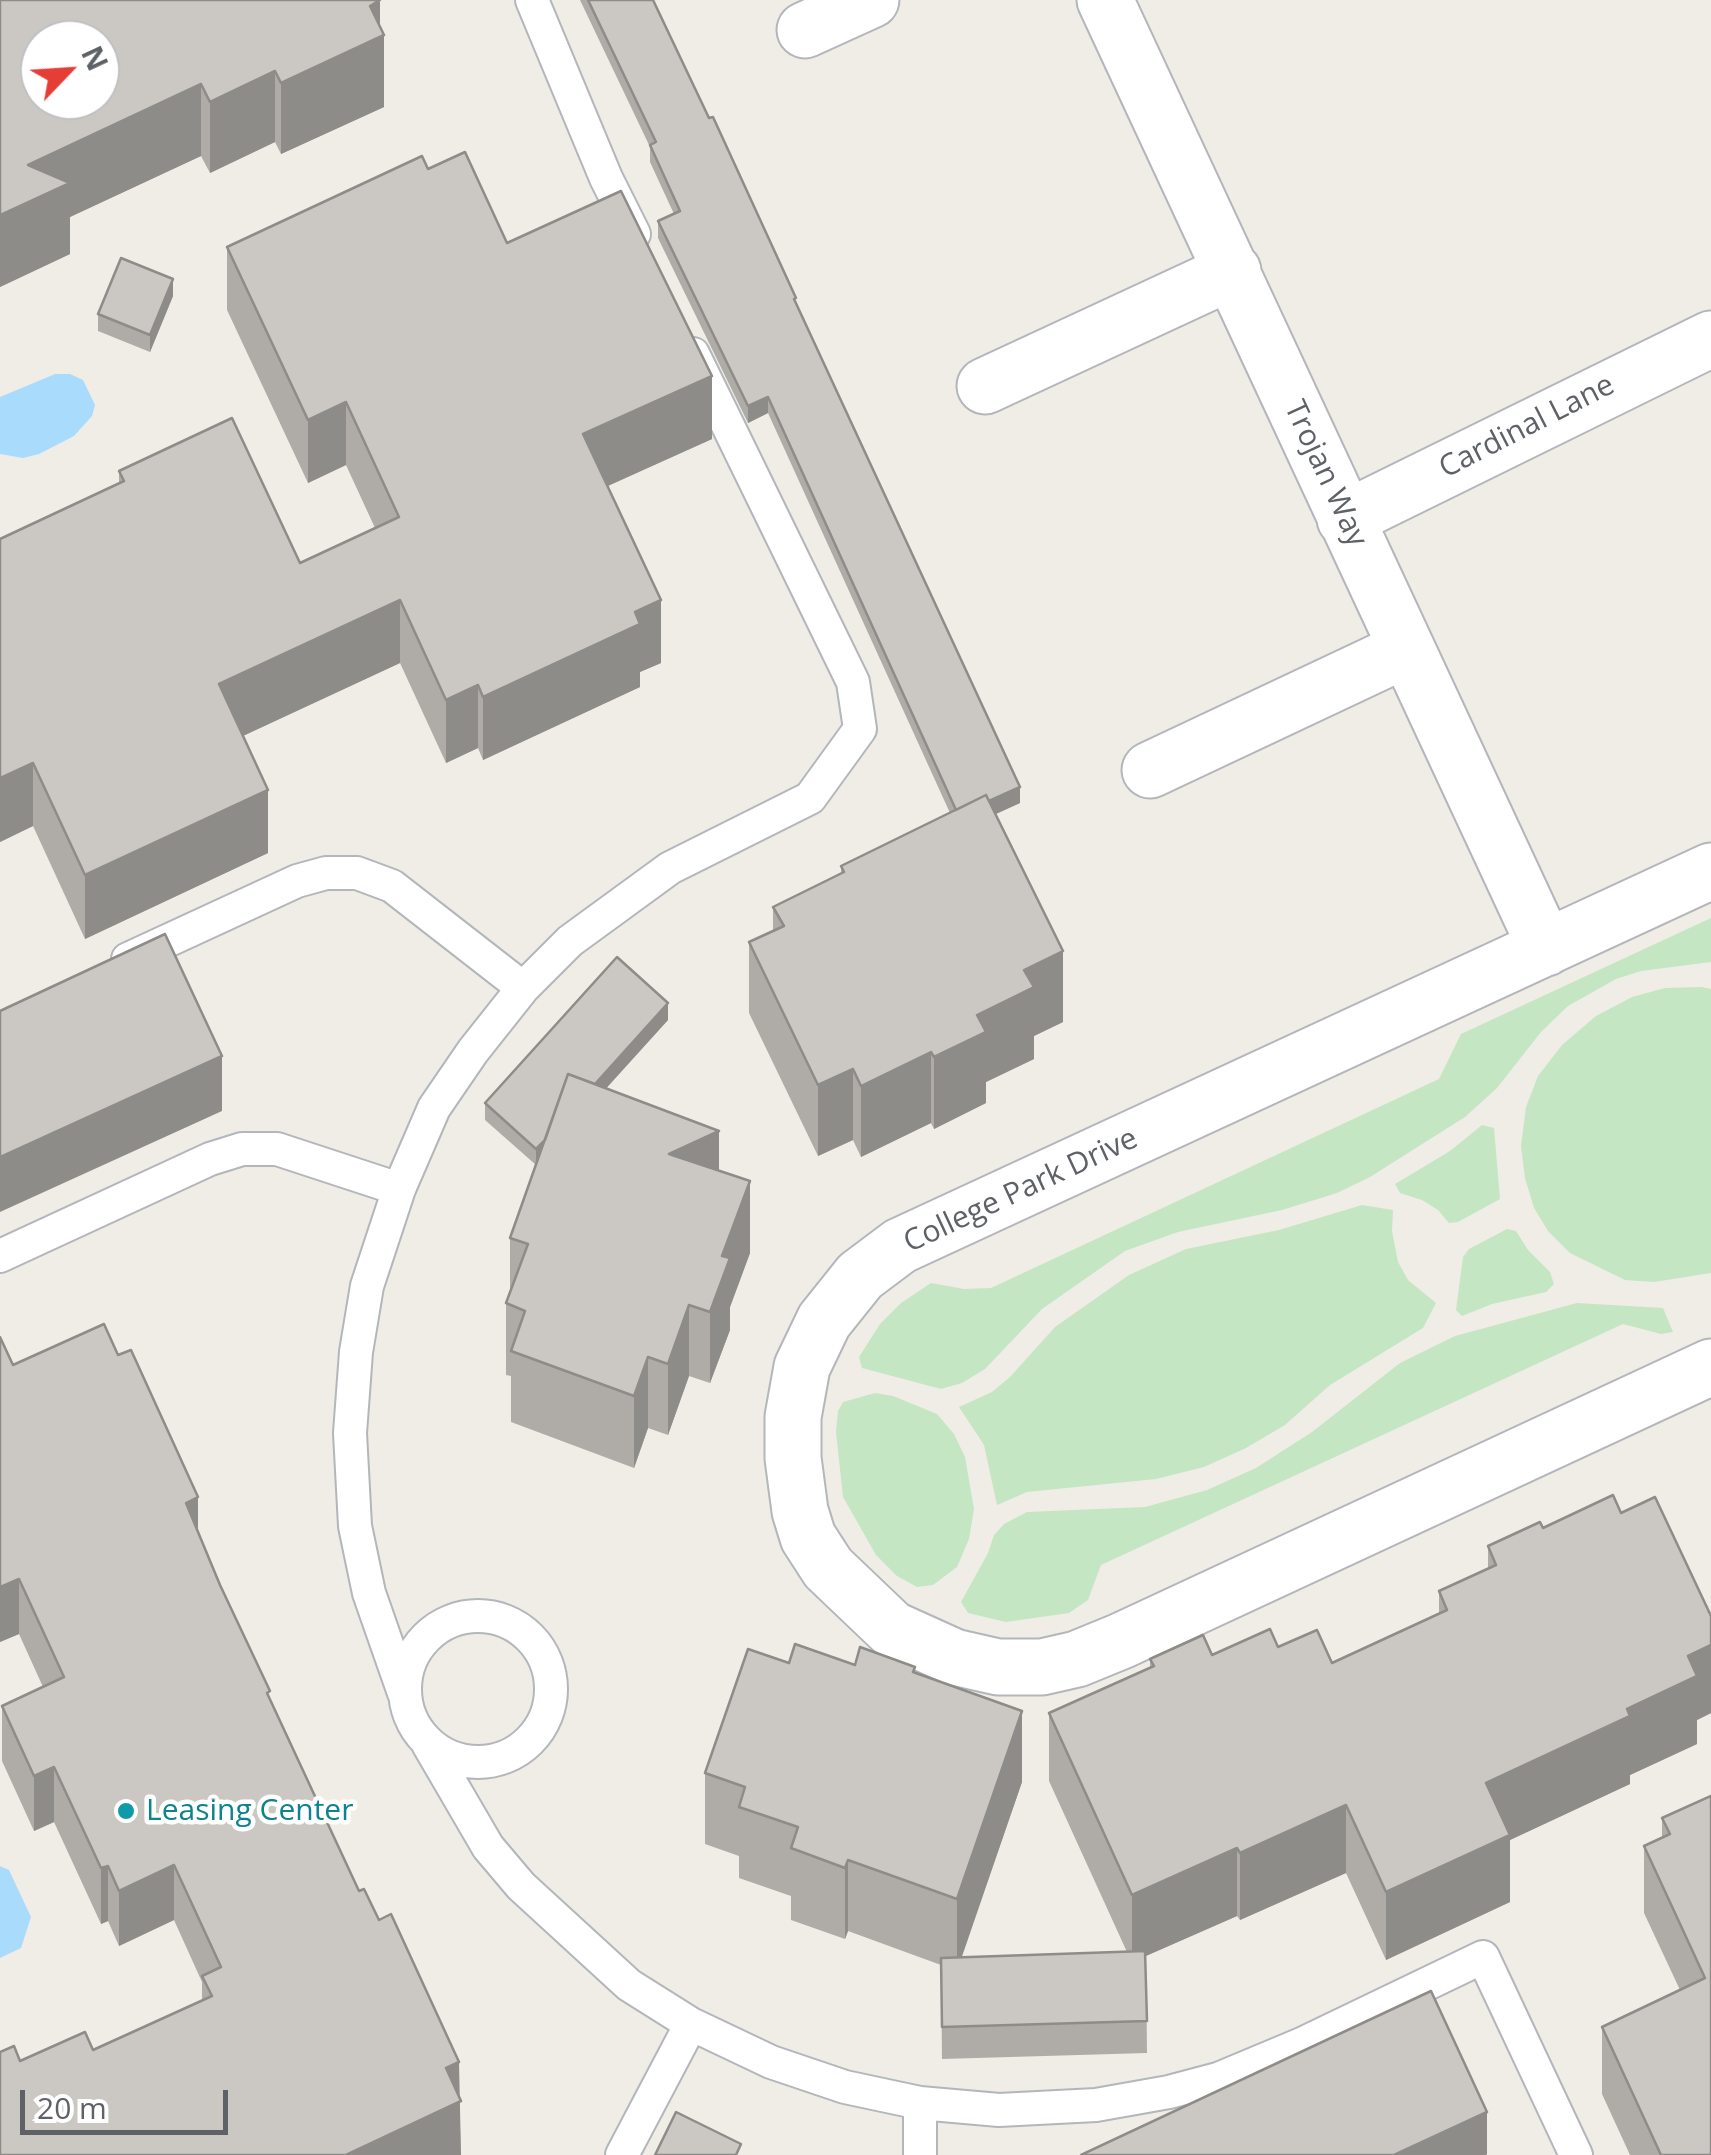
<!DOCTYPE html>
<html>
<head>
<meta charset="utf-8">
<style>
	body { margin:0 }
	#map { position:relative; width:1711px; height:2155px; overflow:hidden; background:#efede6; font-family:"Open Sans",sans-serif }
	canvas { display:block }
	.north { position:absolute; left:20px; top:20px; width:100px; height:100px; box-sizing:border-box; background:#fff; border:2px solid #bfc0c2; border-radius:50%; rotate:65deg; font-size:28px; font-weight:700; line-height:40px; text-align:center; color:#5e6266 }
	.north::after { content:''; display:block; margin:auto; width:35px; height:45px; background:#e53e37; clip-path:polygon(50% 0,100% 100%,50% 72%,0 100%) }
	.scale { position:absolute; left:20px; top:2090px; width:208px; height:45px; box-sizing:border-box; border:5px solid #5e6266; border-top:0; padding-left:12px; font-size:30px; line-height:35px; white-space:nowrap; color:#5e6266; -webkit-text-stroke:8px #fff; paint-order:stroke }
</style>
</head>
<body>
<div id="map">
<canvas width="1711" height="2155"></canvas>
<div class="north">N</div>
<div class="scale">20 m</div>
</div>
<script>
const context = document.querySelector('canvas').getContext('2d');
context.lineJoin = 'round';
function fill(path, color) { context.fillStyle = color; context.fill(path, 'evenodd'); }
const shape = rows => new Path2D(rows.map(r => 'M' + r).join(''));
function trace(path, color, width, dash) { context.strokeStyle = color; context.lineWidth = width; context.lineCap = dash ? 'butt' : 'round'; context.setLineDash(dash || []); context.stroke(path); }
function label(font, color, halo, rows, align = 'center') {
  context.font = font + ' "Open Sans",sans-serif'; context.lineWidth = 9; context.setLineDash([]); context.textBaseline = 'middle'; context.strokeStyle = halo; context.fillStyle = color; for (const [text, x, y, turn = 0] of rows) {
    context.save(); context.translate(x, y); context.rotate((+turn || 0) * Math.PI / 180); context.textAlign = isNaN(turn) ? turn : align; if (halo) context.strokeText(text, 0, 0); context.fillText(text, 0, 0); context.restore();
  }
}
fill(shape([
	[1711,918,1711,962,1641,971,1616,979,1568,1006,1541,1032,1497,1088,1465,1117,1370,1177,1337,1193,1282,1210,1178,1232,1125,1251,1042,1309,985,1369,962,1383,941,1389,862,1368,859,1357,880,1324,901,1303,931,1283,964,1289,991,1288,1439,1079,1461,1034],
	[1702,987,1711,989,1711,1273,1654,1282,1625,1280,1570,1253,1548,1231,1534,1208,1525,1178,1521,1146,1526,1107,1538,1076,1562,1045,1596,1016,1632,997,1665,988],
	[1482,1125,1494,1128,1500,1199,1458,1222,1449,1223,1438,1210,1422,1200,1400,1193,1395,1184,1450,1151],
	[1362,1205,1393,1210,1392,1231,1398,1262,1408,1280,1436,1303,1423,1328,1330,1385,1285,1425,1246,1448,1204,1467,1156,1479,1027,1492,997,1505,984,1445,959,1407,992,1392,1010,1377,1055,1327,1129,1275,1186,1249,1279,1230],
	[1507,1229,1516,1231,1528,1250,1550,1272,1554,1284,1546,1292,1492,1304,1462,1316,1456,1310,1463,1257,1469,1249],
	[1577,1303,1663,1308,1673,1332,1661,1334,1623,1324,1101,1565,1088,1600,1069,1613,1006,1622,968,1613,961,1602,988,1553,994,1535,1004,1524,1027,1512,1145,1507,1207,1490,1256,1468,1312,1432,1400,1363,1455,1336],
	[875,1393,893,1396,937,1414,954,1434,965,1457,974,1509,969,1539,957,1567,933,1585,917,1587,897,1576,876,1555,843,1497,836,1432,838,1411,843,1402]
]), '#c5e6c3');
fill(shape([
	[55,374,70,374,83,380,95,405,92,416,74,436,39,454,23,458,0,454,0,397],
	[0,1866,9,1870,31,1917,21,1948,0,1958]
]), '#a9dbfd');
const service = shape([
	[532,0,606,178,634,234],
	[128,959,297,881,326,873,357,873,392,886,523,988],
	[0,1256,210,1159,242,1149,277,1149,399,1189],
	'405 1689a73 73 0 1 1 146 0a73 73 0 1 1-146 0Z',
	[404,1693,369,1593,355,1526,350,1433,356,1352,367,1286,399,1189,434,1108,473,1051,523,988,570,941,670,868,810,798,860,729,853,682,693,354],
	[428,1744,488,1847,521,1886,629,1985,691,2024,771,2062,845,2087,920,2103,999,2110,1096,2105,1169,2092,1218,2079,1304,2043,1483,1957,1576,2155],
	[920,2103,920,2155],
	[622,2155,691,2024]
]);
const minor = shape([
	[1105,0,1546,948],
	[805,30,871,0],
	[985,386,1233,271],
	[1345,519,1711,339],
	[1150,770,1407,649],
	[1711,871,900,1246,860,1276,824,1321,802,1367,793,1417,793,1458,800,1511,808,1537,828,1568,892,1629,954,1657,998,1667,1042,1667,1077,1659,1121,1641,1711,1367]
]);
trace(service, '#b3b6ba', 36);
trace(minor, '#b3b6ba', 59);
trace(service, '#fff', 32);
trace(minor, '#fff', 55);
fill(shape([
	[0,0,380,28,384,107,281,154,275,142,210,173,201,156,70,217,70,254,0,287],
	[580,0,653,0,796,305,1020,803,996,814,1063,1022,1034,1036,1034,1059,986,1082,986,1103,934,1129,931,1123,861,1157,853,1140,818,1156,749,1013,749,942,773,931,773,907,841,874,841,866,950,813,768,413,748,423,658,238,658,221,674,214,650,162,650,147],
	[428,169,712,439,608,486,661,663,640,672,640,687,483,760,478,748,446,763,400,663,243,736,268,853,85,939,33,826,0,842,119,483,119,471,300,563,375,528,346,465,308,483,227,310,227,247],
	[173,296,150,352,98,331,98,314],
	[668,1020,606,1088,719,1171,750,1253,730,1307,730,1330,710,1383,689,1376,668,1435,648,1428,634,1468,511,1422,511,1376,506,1375,506,1303,510,1293,510,1238,536,1165,485,1120,485,1103],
	[0,1337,13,1365,198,1531,270,1700,359,1891,459,2097,461,2155,20,2061,93,2050,202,2000,202,1982,174,1920,119,1946,108,1921,101,1924,54,1822,34,1831,2,1761,2,1706,43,1687,19,1634,0,1642],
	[1621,1513,1711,1616,1711,1713,1697,1720,1697,1744,1630,1775,1630,1784,1510,1840,1510,1902,1386,1960,1346,1873,1240,1920,1237,1916,1146,1956,1147,2053,942,2059,941,1965,848,1931,845,1939,791,1920,791,1896,739,1878,739,1856,705,1844,705,1773,789,1663,855,1665,915,1673,1022,1782,961,1957,1127,1952,1049,1781,1049,1713,1150,1668,1150,1659,1278,1647,1332,1663,1439,1614,1439,1591,1488,1568,1488,1546,1543,1528],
	[1711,1796,1711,2155,1630,2155,1602,2094,1602,2027,1680,1990,1644,1913,1644,1846,1662,1837,1662,1818]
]), '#afaca8');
fill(shape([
	[380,1,380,37,384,35,384,107,281,154,281,83,370,6],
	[275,71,275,142,210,173,210,102],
	[201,84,201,156,70,217,70,254,0,287,0,215,28,165],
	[173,279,173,296,150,352,150,335],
	[712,376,712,439,583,497,583,434],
	[768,397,768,413,748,423,748,406],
	[346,402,346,465,308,483,308,420],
	[400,600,400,663,219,747,219,684],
	[661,600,661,663,640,672,640,687,483,760,483,697,635,612],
	[478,685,478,748,446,763,446,700],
	[33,763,33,826,0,842,0,778],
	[1020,787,1020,803,958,831,958,815],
	[268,790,268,853,85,939,85,875],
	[1063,951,1063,1022,1034,1036,1034,1059,986,1082,986,1103,934,1129,934,1057,1024,970],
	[668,1003,668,1020,536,1166,536,1149],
	[931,1052,931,1123,861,1157,861,1086],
	[222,1056,222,1111,0,1212,0,1157],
	[853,1069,853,1140,818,1156,818,1085],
	[719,1131,719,1202,669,1154],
	[750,1181,750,1253,730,1307,730,1330,710,1383,710,1312,722,1256],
	[689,1305,689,1376,668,1435,668,1364],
	[648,1357,648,1428,634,1468,634,1396],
	[198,1497,198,1552,186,1503],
	[19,1579,19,1634,0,1642,0,1587],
	[1711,1645,1711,1713,1697,1720,1697,1744,1630,1775,1630,1784,1510,1840,1510,1902,1386,1960,1386,1892,1486,1783,1627,1709,1688,1656],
	[1022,1711,1022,1782,957,1971,957,1899],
	[54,1767,54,1822,34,1831,34,1776],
	[1346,1805,1346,1873,1240,1920,1240,1853],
	[1237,1848,1237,1916,1132,1962,1132,1895],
	[848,1860,848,1931,845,1939,845,1868],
	[174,1865,174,1920,119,1946,119,1891],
	[108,1866,108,1921,101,1924,101,1868],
	[459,2062,461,2155,346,2155,446,2068],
	[1487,2112,1487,2154,1486,2155,1394,2155]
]), '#8e8c88');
const building = shape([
	[0,0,380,0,370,6,384,35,281,83,275,71,210,102,201,84,28,165,70,183,0,215,0,0],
	[40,40,100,40,100,100,40,100,40,40],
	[588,0,653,0,709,118,713,117,796,298,794,299,1020,787,989,801,986,795,956,810,768,397,748,406,658,221,680,211,650,145,656,142,588,0],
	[465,152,507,243,621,191,712,376,583,434,661,600,635,612,640,624,483,697,478,685,446,700,400,600,219,684,268,790,85,875,33,763,0,778,0,539,124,481,119,471,232,418,300,563,399,517,346,402,308,420,227,247,422,156,428,169,465,152],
	[121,258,173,279,150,335,98,314,121,258],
	[986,795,1063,951,1024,970,1034,987,977,1015,986,1032,934,1057,931,1052,861,1086,853,1069,818,1085,749,942,784,926,773,907,844,872,841,866,986,795],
	[165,934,222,1056,0,1157,0,1011,165,934],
	[617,957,668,1003,595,1084,568,1074,545,1140,536,1149,485,1103,617,957],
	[568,1074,719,1131,669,1154,750,1181,722,1256,730,1258,710,1312,689,1305,668,1364,648,1357,634,1396,511,1351,525,1311,506,1303,528,1244,510,1238,568,1074],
	[104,1324,118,1355,131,1350,198,1497,186,1503,220,1585,270,1691,267,1693,359,1891,364,1889,379,1920,391,1914,459,2062,446,2068,461,2101,346,2155,0,2155,0,2052,14,2046,20,2061,85,2032,93,2050,212,1996,202,1976,221,1967,174,1865,119,1891,108,1866,101,1868,54,1767,34,1776,2,1706,64,1677,19,1579,0,1587,0,1337,13,1365,104,1324],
	[1613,1495,1621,1513,1655,1497,1711,1616,1711,1645,1688,1656,1697,1676,1627,1709,1630,1716,1486,1783,1510,1835,1386,1892,1346,1805,1240,1853,1237,1848,1132,1895,1049,1713,1154,1666,1150,1659,1203,1635,1212,1655,1270,1629,1278,1647,1317,1630,1332,1663,1447,1610,1439,1591,1496,1565,1488,1546,1540,1522,1543,1528,1613,1495],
	[795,1644,855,1665,860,1647,915,1667,913,1672,1022,1711,957,1899,848,1860,845,1868,791,1848,798,1827,739,1807,745,1787,705,1773,748,1649,789,1663,795,1644],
	[1711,1796,1711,2155,1661,2155,1602,2027,1705,1978,1644,1846,1670,1834,1662,1818,1711,1796],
	[1145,1951,1147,2021,942,2027,941,1958,1145,1951],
	[1431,1991,1487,2112,1394,2155,1081,2155,1431,1991],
	[676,2112,741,2144,736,2155,655,2155,676,2112]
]);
fill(building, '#cbc8c3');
trace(building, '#8e8c88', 2.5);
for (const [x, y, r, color] of [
	[126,1811,10,"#0f9aa8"]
]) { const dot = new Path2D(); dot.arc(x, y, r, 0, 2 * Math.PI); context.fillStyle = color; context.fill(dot); trace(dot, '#fff', 4); }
label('30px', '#5e6266', '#fff', [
	["Cardinal Lane",1527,427,-27],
	["Trojan Way",1325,474,65],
	["College Park Drive",1021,1191,-25]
]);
label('30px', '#0d838f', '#fff', [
	["Leasing Center",146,1811]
], 'left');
</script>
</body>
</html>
